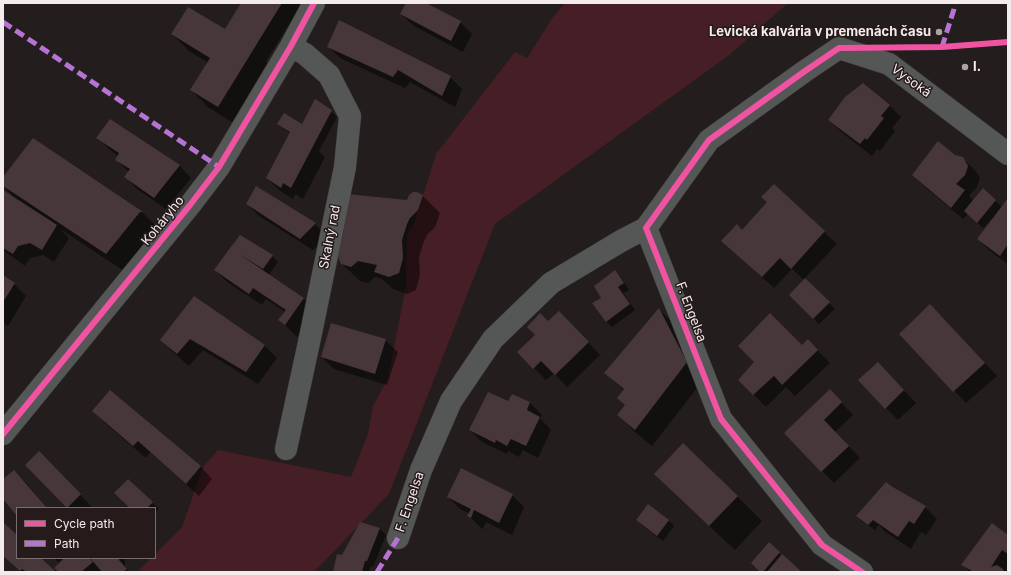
<!DOCTYPE html>
<html>
<head>
<meta charset="utf-8">
<style>
	body { margin:0 }
	#map { position:relative; width:1011px; height:575px; overflow:hidden; background:#231d1d; font-family:Inter,sans-serif }
	canvas { display:block }
	.frame { position:absolute; inset:0; border:4px solid #f4ebec; pointer-events:none }
	.legend { position:absolute; left:16px; top:507px; width:140px; height:52px; box-sizing:border-box; background:#261a1b; border:1px solid #786e6f; margin:0; padding:5px 7px; list-style:none; font-size:12px; color:#f4ebec }
	.legend li { display:flex; align-items:center; gap:8px; height:20px }
	.legend b { width:20px; border:1px solid #786e6f }
</style>
</head>
<body>
<div id="map">
<canvas width="1011" height="575"></canvas>
<div class="frame"></div>
<ul class="legend">
<li><b style="height:5px;background:#f153a3"></b>Cycle path</li>
<li><b style="height:5px;background:#b673d3"></b>Path</li>
</ul>
</div>
<script>
const context = document.querySelector('canvas').getContext('2d');
context.lineJoin = 'round';
function fill(path, color) { context.fillStyle = color; context.fill(path, 'evenodd'); }
const shape = rows => new Path2D(rows.map(r => 'M' + r).join(''));
function trace(path, color, width, dash) { context.strokeStyle = color; context.lineWidth = width; context.lineCap = dash ? 'butt' : 'round'; context.setLineDash(dash || []); context.stroke(path); }
function label(font, color, halo, rows, align = 'center') {
  context.font = font + ' Inter,sans-serif'; context.lineWidth = 3; context.setLineDash([]); context.textBaseline = 'middle'; context.strokeStyle = halo; context.fillStyle = color; for (const [text, x, y, turn = 0] of rows) {
    context.save(); context.translate(x, y); context.rotate((+turn || 0) * Math.PI / 180); context.textAlign = isNaN(turn) ? turn : align; if (halo) context.strokeText(text, 0, 0); context.fillText(text, 0, 0); context.restore();
  }
}
fill(shape([
	[565,3,788,3,728,56,495,224,389,494,314,572,137,572,151,558,155,558,155,554,182,527,203,467,218,450,351,477,368,434,373,406,388,378,406,286,407,234,414,224,436,154,515,52,527,58,553,17]
]), '#451f25');
fill(shape([
	[242,3,322,3,308,27,293,18,266,61,271,66,235,124,208,107,191,90,209,63,189,51,172,34,228,33],
	[407,3,423,3,460,22,472,34,463,52,414,26,401,14],
	[328,46,450,77,462,89,455,107,410,82,405,88,340,58],
	[889,105,901,117,892,128,895,131,880,151,877,149,872,156,841,132,829,120],
	[331,111,337,117,319,151,325,157,303,199,295,194,293,199,279,190,267,178,291,133,285,130,279,124,302,126],
	[97,137,179,165,191,178,166,209,137,189,125,176,129,172,116,160,118,156,109,149],
	[33,139,143,213,159,229,124,271,62,230,62,231,69,238,54,262,43,255,30,258,25,266,3,250,3,191,12,197,13,196,3,186,3,179],
	[955,156,962,158,975,170,980,178,977,187,969,196,974,201,983,190,1002,207,1008,199,1008,264,990,251,978,239,993,220,992,219,983,228,968,214,963,219,925,187,913,175],
	[423,196,440,213,435,227,427,235,424,241,419,257,420,275,416,290,407,294,393,289,382,279,375,277,368,283,360,281,342,264,408,201],
	[247,204,315,224,327,236,313,250,259,216],
	[743,231,824,232,837,244,805,278,835,309,819,324,790,295,804,280,792,269,774,288,735,253],
	[230,248,272,256,278,262,269,275,303,298,315,310,297,337,280,320,285,312,266,299,262,305,227,282,215,270],
	[615,272,621,278,629,290,623,293,635,310,612,327,606,321,602,298],
	[3,276,14,284,26,296,8,326,3,323],
	[194,297,265,346,277,358,258,384,203,350,189,366,173,352,161,340],
	[659,309,676,326,704,379,652,446,635,432,618,415,626,405,624,391,606,373],
	[942,317,997,376,966,403,900,334],
	[548,323,571,324,600,355,567,387,554,373,546,380,534,368],
	[385,340,398,352,387,385,334,369,322,357],
	[808,341,830,363,795,396,786,387,766,407,739,380,802,346],
	[890,376,916,403,898,420,886,408],
	[830,391,853,415,835,432,860,458,834,483,785,433],
	[513,395,530,403,542,415,540,418,551,430,538,458,523,450,519,457,508,451,507,454,482,442,470,430,509,402],
	[93,411,200,466,212,479,199,496,150,452,146,458,105,423],
	[39,453,92,507,91,508,69,508,26,465],
	[14,471,26,483,47,508,17,508,17,514,3,497,3,480],
	[655,474,737,496,762,521,735,550,680,499],
	[128,480,159,509,155,512,155,508,131,508],
	[512,495,524,507,512,535,486,522,483,529,481,528,469,516,470,514,460,509,448,497],
	[925,507,937,519,926,535,921,532,911,549,884,531,879,525,875,530,863,522,857,516],
	[637,519,668,520,674,526,663,541,643,526],
	[3,523,17,536,17,558,40,558,55,572,21,572,3,556],
	[360,523,380,529,386,535,373,567,371,566,369,572,334,572],
	[1008,536,1008,572,970,572,963,565],
	[769,544,782,556,801,572,761,572],
	[54,558,124,558,125,559,125,567,129,572,60,572,60,564]
]), '#0007');
fill(shape([
	[241,3,282,3,218,107,190,90,210,58,171,34,188,7,225,29],
	[406,3,426,3,461,21,451,41,400,14],
	[339,20,451,76,442,96,398,70,393,77,327,47],
	[863,83,890,105,881,116,884,118,867,140,865,138,860,144,828,120,845,97],
	[315,99,332,110,291,188,283,183,281,188,266,178,290,132,277,124,284,113,302,124],
	[110,119,180,165,154,198,124,177,130,169,115,160,119,153,96,138],
	[33,138,143,212,140,212,106,254,3,186,3,177],
	[938,141,955,155,963,157,968,166,965,175,956,184,965,190,951,208,912,175],
	[774,184,825,231,791,269,780,258,762,277,721,241,737,224,742,230,767,202,761,197],
	[256,186,316,223,300,239,246,204],
	[983,188,996,200,977,223,964,211],
	[3,190,57,225,42,250,30,243,18,246,13,254,3,248],
	[413,192,417,192,423,195,418,210,410,218,407,224,402,240,403,258,399,273,389,277,374,272,377,265,358,261,351,267,341,264,337,255,347,194,407,200,409,195],
	[1008,198,1008,244,1000,256,977,239],
	[240,235,273,255,263,269,239,254,304,298,285,325,278,320,286,310,253,288,249,294,214,270,230,248],
	[615,270,624,283,618,287,630,304,606,322,592,303,601,298,594,286],
	[3,275,15,283,3,302],
	[805,278,830,302,813,319,789,295],
	[194,296,265,345,246,372,190,339,177,354,160,340],
	[930,304,985,363,953,392,899,334],
	[659,308,687,362,635,430,617,415,625,405,617,398,624,389,604,373],
	[559,311,589,342,555,375,541,361,533,369,517,352,535,335,527,327,540,313,548,321],
	[770,313,802,345,808,339,818,350,782,385,774,376,753,395,738,380,754,362,738,346],
	[331,323,386,339,375,374,321,357],
	[878,362,904,390,885,409,858,380],
	[830,389,842,402,824,420,849,446,821,472,784,433],
	[110,390,201,466,186,484,138,441,133,446,92,411],
	[488,392,508,401,512,394,530,402,527,410,540,417,526,446,511,439,507,446,496,440,495,443,469,430],
	[683,443,738,496,709,526,654,474],
	[39,451,81,494,67,508,25,465],
	[461,468,513,494,499,523,474,510,471,518,467,516,471,509,447,497],
	[14,470,47,508,17,508,17,516,3,499,3,479],
	[128,479,153,502,147,508,130,508,114,493],
	[886,482,891,486,926,506,914,524,909,521,898,537,873,520,868,525,856,516],
	[648,504,669,520,657,536,636,520],
	[3,522,17,535,17,558,41,558,56,572,27,572,22,569,20,571,3,556],
	[360,522,380,528,367,561,365,561,362,572,333,572,337,554,342,555],
	[992,523,1008,535,1008,554,1002,550,991,567,997,565,1003,569,1004,572,974,572,961,565],
	[769,542,780,552,763,572,760,572,751,563],
	[782,554,802,572,767,572],
	[62,558,89,558,93,562,81,572,59,572,54,568,63,559],
	[90,558,119,558,119,560,127,569,123,572,102,572]
]), '#48373a');
const street = shape([
	[3,434,190,205,219,167,291,46,314,3],
	[286,449,311,333,345,167,350,116,329,75,305,54,291,46],
	[398,538,421,470,451,401,493,339,551,283,621,241,646,228],
	[862,572,822,545,721,419,646,228,709,140,805,71,839,48,889,64,1008,154]
]);
trace(street, '#3b3737', 23);
trace(shape([
	[911,48,942,47,1008,42]
]), '#575556', 2.5, [3, 2]);
trace(street, '#555656', 22);
trace(shape([
	[3,22,219,167],
	[942,47,954,9,955,3],
	[377,572,398,538]
]), '#b673d3', 5, [10, 5]);
trace(shape([
	[3,434,190,205,219,167,291,46,314,3],
	[862,572,822,545,721,419,646,228,709,140,805,71,839,48,942,47,1008,42]
]), '#f153a3', 6);
for (const [x, y, r, color] of [
	[939,32,4,"#aba3a4"],
	[965,67,4,"#aba3a4"]
]) { const dot = new Path2D(); dot.arc(x, y, r, 0, 2 * Math.PI); context.fillStyle = color; context.fill(dot); trace(dot, '#261a1b', 1.5); }
label('bold 13px', '#f4ebec', '#261a1b', [
	["Levická kalvária v premenách času",931,32],
	["I.",973,67,"left"]
], 'right');
label('13px', '#f4ebec', '#261a1b', [
	["Vysoká",911,81,36],
	["Koháryho",163,221,-51],
	["Skalný rad",330,237,-79],
	["F. Engelsa",691,312,69],
	["F. Engelsa",410,502,-71]
]);
</script>
</body>
</html>
